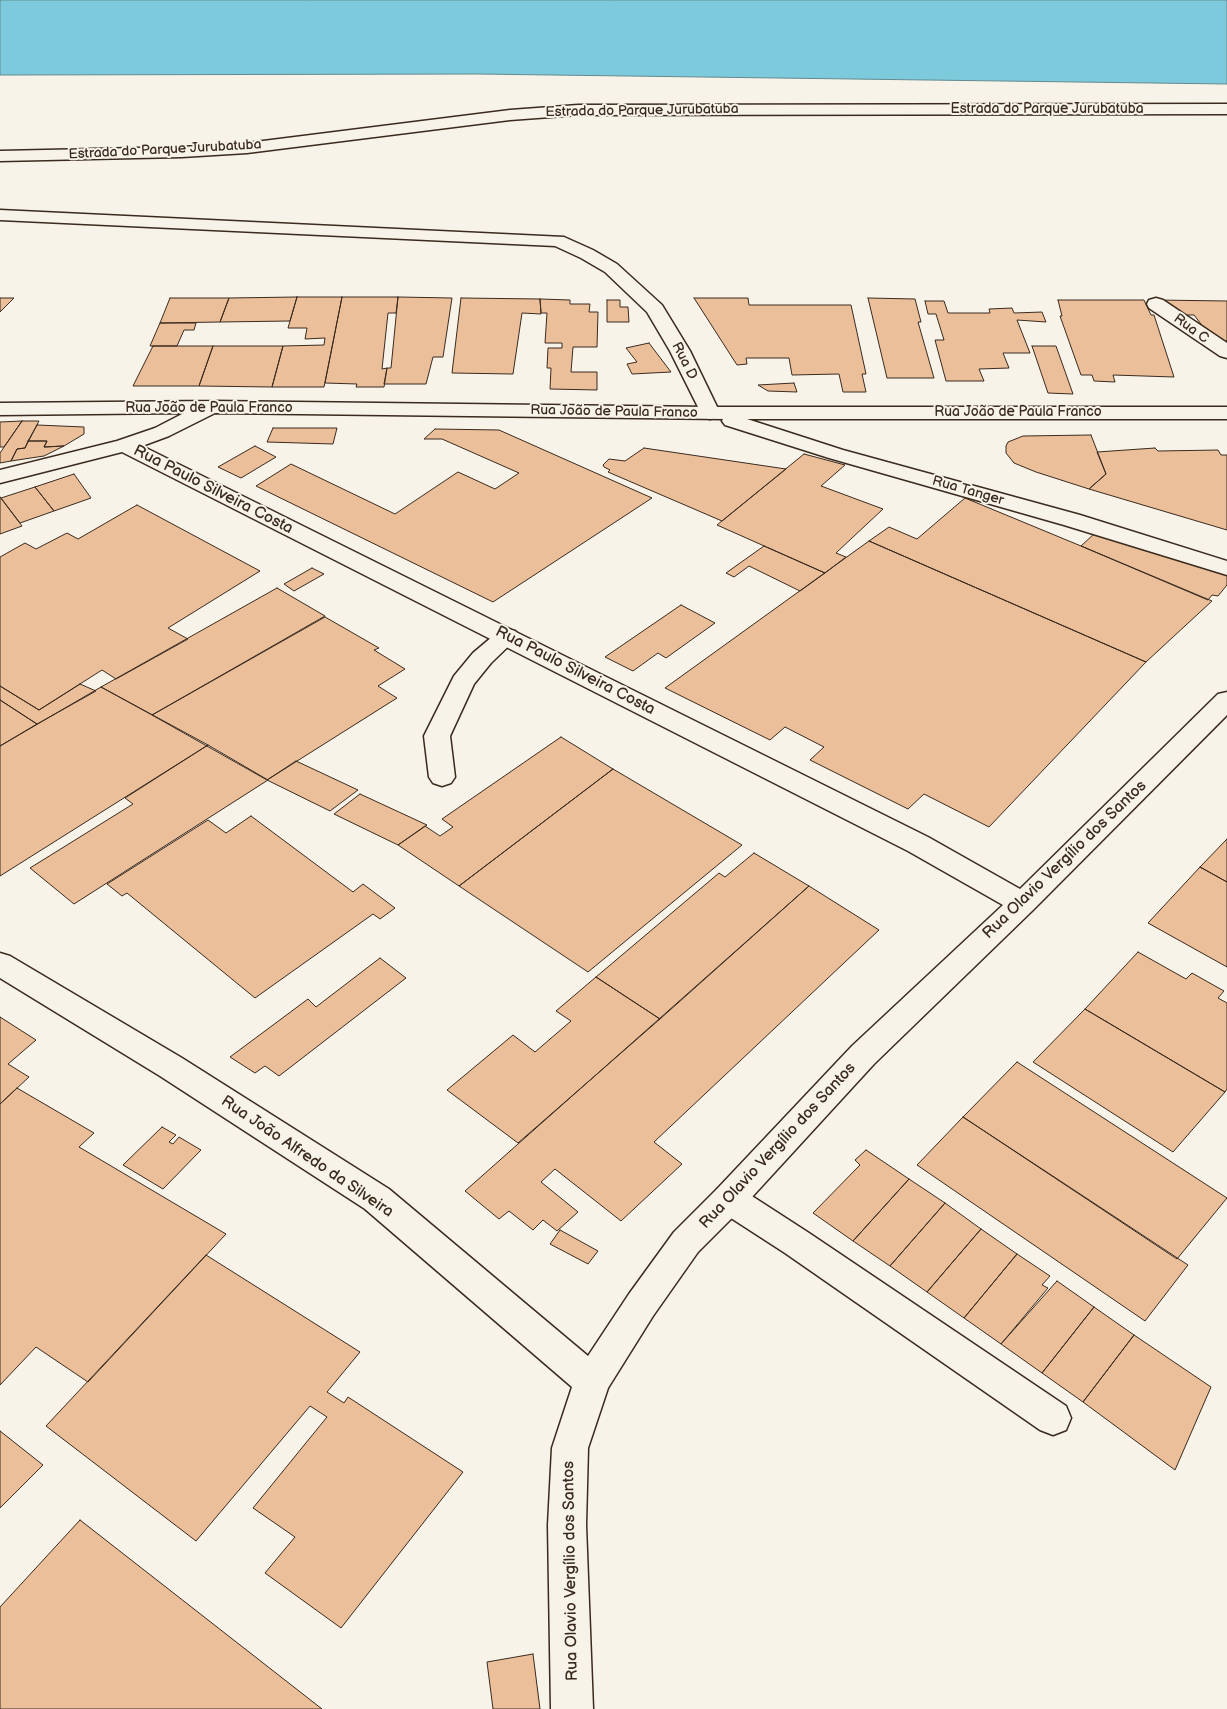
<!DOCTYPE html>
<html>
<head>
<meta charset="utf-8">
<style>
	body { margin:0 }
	canvas { display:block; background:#f7f3e8 }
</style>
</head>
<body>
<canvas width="1227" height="1709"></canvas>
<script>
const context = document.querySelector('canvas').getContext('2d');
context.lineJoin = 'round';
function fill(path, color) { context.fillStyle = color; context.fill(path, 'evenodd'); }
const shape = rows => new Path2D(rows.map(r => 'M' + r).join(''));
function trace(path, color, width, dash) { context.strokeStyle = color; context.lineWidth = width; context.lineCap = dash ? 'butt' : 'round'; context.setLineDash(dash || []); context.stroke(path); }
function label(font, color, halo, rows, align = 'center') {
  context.font = font + ' "Balsamiq Sans",sans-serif'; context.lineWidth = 4; context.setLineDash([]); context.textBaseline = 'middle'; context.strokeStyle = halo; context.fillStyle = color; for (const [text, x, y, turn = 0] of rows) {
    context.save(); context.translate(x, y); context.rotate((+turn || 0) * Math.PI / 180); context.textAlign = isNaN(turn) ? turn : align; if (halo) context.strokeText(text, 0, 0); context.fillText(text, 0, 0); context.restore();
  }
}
const water = shape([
	[0,0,1227,0,1227,84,477,74,0,75,0,0]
]);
fill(water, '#7dcadc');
trace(water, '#638a90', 1);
const building = shape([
	[297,297,290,321,220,322,229,298,297,297],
	[297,297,342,297,324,387,272,387,283,346,324,345,325,338,305,339,307,328,288,328,297,297],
	[342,297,398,297,396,313,388,313,382,369,387,368,384,387,356,387,357,384,325,383,342,297],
	[398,297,452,298,443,357,433,357,426,384,384,384,387,368,391,368,398,297],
	[0,298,14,298,0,312,0,298],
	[170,298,229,298,220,322,160,323,170,298],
	[461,298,540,299,541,314,522,313,513,374,452,373,461,298],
	[694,298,748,298,749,305,851,305,866,374,862,374,866,392,843,392,839,374,792,375,789,358,746,358,747,364,737,365,694,298],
	[868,298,915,299,921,322,918,322,934,378,887,378,868,298],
	[540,299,570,300,570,304,590,304,589,312,598,312,597,347,573,347,571,372,597,372,597,390,550,389,551,368,547,368,548,348,562,348,562,343,545,343,547,313,541,313,540,299],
	[607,300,620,300,620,307,628,307,629,322,607,322,607,300],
	[1058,300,1144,300,1151,315,1154,315,1174,377,1113,375,1115,382,1094,381,1092,375,1081,375,1060,316,1062,316,1058,300],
	[1156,300,1227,301,1227,341,1214,341,1194,315,1176,315,1156,300],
	[925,301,944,301,948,313,990,313,989,309,1012,308,1014,313,1042,312,1046,322,1017,320,1030,353,1003,353,1009,368,979,369,984,381,946,381,935,340,944,340,936,314,928,314,925,301],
	[160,323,196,323,194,330,184,330,177,346,150,346,160,323],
	[649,343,655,351,671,372,632,374,627,364,637,362,626,348,649,343],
	[153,346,213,346,199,386,133,386,153,346],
	[213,346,283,346,272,387,199,386,213,346],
	[1032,346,1056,346,1073,394,1048,393,1032,346],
	[794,383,797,392,768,391,758,385,794,383],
	[22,421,39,421,25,448,17,449,11,461,0,463,0,453,22,421],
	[22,421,4,447,0,447,0,422,22,421],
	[37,425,84,427,84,434,64,446,44,447,47,441,28,441,37,425],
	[273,428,337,428,333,444,267,442,273,428],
	[435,429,499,430,652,498,493,602,256,486,291,464,395,514,458,472,495,489,519,473,442,439,424,439,435,429],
	[1091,435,1106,474,1089,489,1036,472,1014,463,1006,453,1006,446,1008,442,1023,436,1091,435],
	[28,441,47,441,44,447,64,446,44,456,11,461,17,449,25,448,28,441],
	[255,446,276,457,241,478,218,467,255,446],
	[644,448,786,469,722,521,608,472,610,470,604,467,603,465,609,459,625,461,644,448],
	[1155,448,1158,451,1218,450,1221,455,1227,455,1227,530,1089,489,1106,474,1097,452,1155,448],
	[804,454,845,465,821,486,883,509,836,553,846,557,825,573,717,525,804,454],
	[74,474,91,498,54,511,35,487,74,474],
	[35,487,54,511,20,523,1,498,35,487],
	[0,497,22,526,0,534,0,497],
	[965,498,1081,546,1212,601,1146,662,869,541,889,527,917,539,965,498],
	[137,505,260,571,168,628,188,639,116,679,102,670,39,710,0,686,0,557,25,543,36,549,67,533,78,539,137,505],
	[1095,533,1227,573,1227,585,1218,596,1212,595,1208,600,1081,546,1095,533],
	[869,541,1146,662,989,827,924,794,908,809,810,760,824,747,785,727,770,740,665,688,869,541],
	[764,546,825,573,800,591,749,566,734,577,726,573,764,546],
	[312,568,324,574,294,591,284,584,312,568],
	[277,588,325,616,152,715,101,687,277,588],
	[681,605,715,623,666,658,658,653,633,671,605,657,681,605],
	[325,617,379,648,374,650,405,669,378,686,397,698,267,780,152,715,325,617],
	[80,684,96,691,37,724,0,700,0,686,39,710,80,684],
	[101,687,208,745,0,876,0,746,101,687],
	[0,700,37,724,0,746,0,700],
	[561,737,613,769,459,886,398,845,425,826,440,836,453,827,442,819,561,737],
	[208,745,268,780,74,904,30,868,133,804,125,798,208,745],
	[296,761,358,790,330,811,267,780,296,761],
	[613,769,742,845,588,972,459,886,613,769],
	[360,794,427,825,398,845,334,814,360,794],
	[251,816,353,892,363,884,395,908,380,919,373,914,255,998,127,893,122,896,107,884,208,820,226,833,251,816],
	[1227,839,1227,882,1200,867,1227,839],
	[754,853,809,886,660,1019,596,977,719,873,725,877,754,853],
	[1200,867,1227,882,1227,967,1148,923,1200,867],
	[809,886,879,930,654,1142,682,1164,621,1221,555,1169,541,1182,578,1212,557,1231,543,1220,533,1230,509,1211,499,1219,465,1191,809,886],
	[1138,952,1186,979,1192,973,1224,991,1218,998,1227,1003,1227,1089,1225,1092,1085,1009,1138,952],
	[380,958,406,978,279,1076,265,1066,255,1073,230,1057,308,999,316,1007,380,958],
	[596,977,660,1019,518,1143,447,1090,513,1035,535,1052,571,1021,556,1011,596,977],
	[1085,1009,1225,1092,1173,1152,1033,1062,1085,1009],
	[0,1017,36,1040,8,1064,29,1077,0,1104,0,1017],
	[1017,1062,1227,1198,1177,1259,963,1117,1017,1062],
	[17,1088,94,1133,79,1147,226,1234,88,1382,36,1347,0,1385,0,1104,17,1088],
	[963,1117,1188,1265,1145,1321,917,1165,963,1117],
	[162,1127,176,1135,169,1142,173,1144,179,1137,201,1150,163,1189,123,1165,162,1127],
	[866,1150,909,1179,853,1241,813,1213,860,1165,855,1160,866,1150],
	[909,1179,945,1203,890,1266,853,1241,909,1179],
	[945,1203,981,1229,927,1292,890,1266,945,1203],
	[981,1229,1017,1254,964,1318,927,1292,981,1229],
	[560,1230,598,1251,588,1264,550,1244,560,1230],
	[1017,1254,1050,1276,1042,1285,1048,1288,1001,1344,964,1318,1017,1254],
	[206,1255,360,1352,327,1392,344,1403,348,1397,463,1472,341,1628,265,1573,295,1537,253,1508,327,1417,310,1406,196,1541,46,1426,206,1255],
	[1057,1281,1094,1307,1042,1373,1001,1344,1057,1281],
	[1094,1307,1134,1335,1083,1402,1042,1373,1094,1307],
	[1134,1335,1211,1387,1175,1470,1083,1402,1134,1335],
	[0,1431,43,1465,0,1508,0,1431],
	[80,1520,322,1709,0,1709,0,1607,80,1520],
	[533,1654,540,1709,493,1709,487,1662,533,1654]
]);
fill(building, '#eabf9a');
trace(building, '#3b2a1e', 1);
const lane = shape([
	[1227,104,1227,114,578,115,510,120,247,153,182,157,0,161,0,151,182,147,247,143,510,110,578,105,1227,104],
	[0,210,564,237,593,250,617,264,662,305,690,351,720,413,717,417,710,419,703,417,670,351,647,312,605,272,581,258,555,246,0,220,0,210],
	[1156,298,1163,300,1227,343,1227,358,1220,356,1149,308,1147,304,1149,300,1156,298],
	[507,629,515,631,519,636,491,663,474,684,450,736,455,777,451,783,442,786,433,783,429,777,424,736,454,676,473,653,499,631,507,629],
	[729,1185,741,1189,809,1233,1066,1406,1071,1418,1066,1430,1053,1435,1040,1430,785,1253,717,1209,713,1199,717,1189,729,1185]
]);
const street = shape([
	[212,401,710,407,1227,407,1227,419,747,419,843,450,1080,515,1227,561,1227,575,1064,525,829,458,725,425,722,421,723,419,215,413,169,436,142,446,928,837,1020,889,1218,694,1227,692,1227,715,1033,910,874,1064,741,1209,698,1252,653,1316,608,1388,588,1448,586,1525,593,1709,551,1709,548,1525,552,1448,572,1387,365,1209,160,1076,0,978,0,953,10,956,182,1058,389,1189,588,1356,629,1294,674,1232,717,1189,852,1046,1003,905,908,851,122,452,0,483,0,470,117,441,155,428,184,413,0,415,0,403,212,401]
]);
trace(lane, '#3b2a1e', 3);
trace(street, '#3b2a1e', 3);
fill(lane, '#f7f3e8');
fill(street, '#f7f3e8');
label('14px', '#3b2a1e', '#f7f3e8', [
	["Estrada do Parque Jurubatuba",1047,109],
	["Estrada do Parque Jurubatuba",642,111,-1],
	["Estrada do Parque Jurubatuba",165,150,-3],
	["Rua C",1191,329,36],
	["Rua D",684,361,63],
	["Rua João de Paula Franco",209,408],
	["Rua João de Paula Franco",614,412,1],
	["Rua João de Paula Franco",1018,412],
	["Rua Tanger",968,491,16]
]);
label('16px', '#3b2a1e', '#f7f3e8', [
	["Rua Paulo Silveira Costa",213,490,27],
	["Rua Paulo Silveira Costa",575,671,27],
	["Rua Olavio Vergílio dos Santos",1065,860,-44],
	["Rua Olavio Vergílio dos Santos",778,1146,-47],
	["Rua João Alfredo da Silveira",307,1157,34],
	["Rua Olavio Vergílio dos Santos",571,1571,-91]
]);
</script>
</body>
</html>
